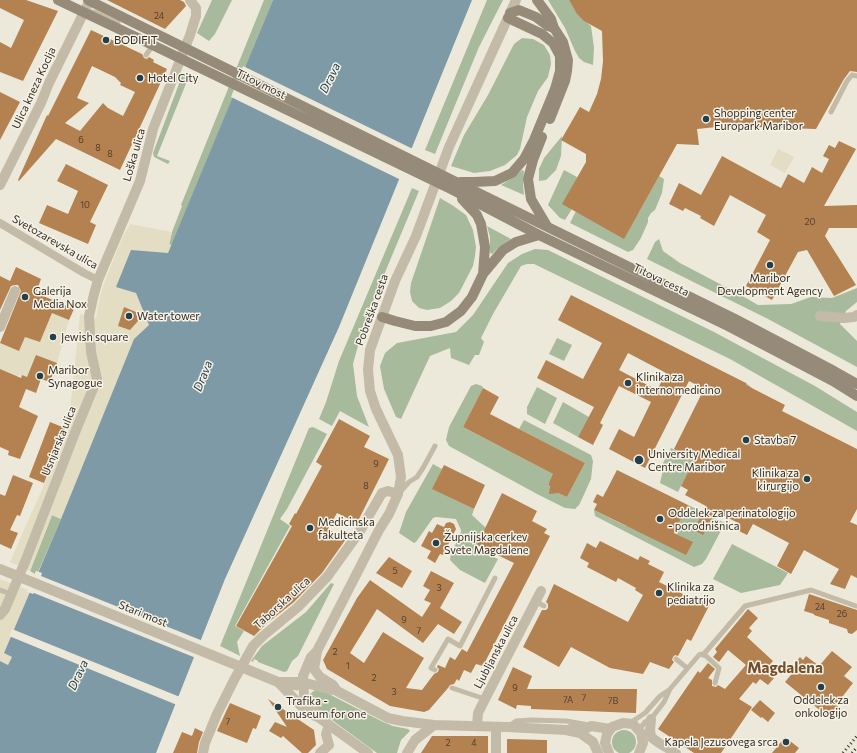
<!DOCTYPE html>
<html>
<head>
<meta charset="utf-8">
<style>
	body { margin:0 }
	canvas { display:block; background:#ede9da }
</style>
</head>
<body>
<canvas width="857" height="753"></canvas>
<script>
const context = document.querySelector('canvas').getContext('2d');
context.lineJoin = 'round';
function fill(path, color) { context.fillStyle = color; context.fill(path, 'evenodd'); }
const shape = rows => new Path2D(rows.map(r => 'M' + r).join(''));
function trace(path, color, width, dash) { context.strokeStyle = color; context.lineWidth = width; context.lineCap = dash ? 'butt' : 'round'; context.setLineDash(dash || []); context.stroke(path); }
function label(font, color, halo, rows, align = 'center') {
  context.font = font + ' Commissioner,sans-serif'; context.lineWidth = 3; context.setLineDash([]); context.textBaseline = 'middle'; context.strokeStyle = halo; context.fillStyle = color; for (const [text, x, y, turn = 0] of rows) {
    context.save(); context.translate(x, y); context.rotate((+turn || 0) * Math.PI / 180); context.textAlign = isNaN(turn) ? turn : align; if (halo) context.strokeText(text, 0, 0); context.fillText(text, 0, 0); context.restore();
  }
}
fill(shape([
	[212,0,232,0,215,34,209,41,197,33],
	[264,0,273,0,172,245,169,245,172,232,182,206,181,205],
	[487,0,503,0,479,47,435,154,425,150],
	[548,0,569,0,578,15,591,26,594,48,593,65,584,62,579,58,575,51,565,28],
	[522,38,533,39,544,45,550,55,551,64,548,77,538,91,527,117,520,149,517,155,505,165,490,171,474,173,451,166,464,135,488,95,514,44],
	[183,73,189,76,157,156,170,161,168,164,154,157,153,153],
	[562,136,561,156,556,170,546,180,539,181,539,169,544,158],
	[522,170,524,171,523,185,524,195,501,185,514,177],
	[564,170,577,177,572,209,565,220,560,218,548,205],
	[659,176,664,179,662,193,655,210,651,213,648,218,648,222,641,238,633,250,628,252,570,223,576,211,639,212],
	[412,188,419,191,371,306,359,342,353,364,357,396,369,427,340,411,332,426,319,419,326,402,339,361],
	[440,198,452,205,466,215,473,230,476,247,475,256,473,266,459,293,451,301,440,308,427,310,419,308,412,301,410,292,411,283],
	[487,226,511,239,500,246,492,254,490,253,490,237],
	[659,239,663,251,680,263,739,294,758,305,791,304,811,297,832,298,857,288,857,302,846,311,840,324,857,341,857,367,768,319,647,259,655,242],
	[535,249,548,250,714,332,815,386,857,412,857,431,730,359,534,264,527,264,521,266,493,314,481,338,484,342,479,355,475,355,469,365,451,358,450,348,430,356,401,419,396,417,384,389,381,372,380,366,385,353,397,343,456,332,473,315,508,263,522,254],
	[557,338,572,345,564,361,549,354],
	[746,383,752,388,708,474,691,466,678,492,660,483,663,470,662,465,671,448,705,465],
	[476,384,482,386,483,388,463,427,555,475,551,483,549,482,548,485,556,492,567,497,585,463,519,429,524,420,591,455,593,461,591,479,582,499,579,505,575,509,565,508,537,494,449,446,446,440,449,427,471,386],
	[537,387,557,398,545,424,527,414,527,407],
	[563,402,589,417,578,437,553,423],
	[313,427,327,434,287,509,280,519,290,526,235,626,244,631,237,642,240,656,220,646,309,428],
	[433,464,442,469,433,489,474,509,472,515,486,528,477,545,474,548,498,559,485,583,460,570,450,560,451,553,460,536,461,530,456,519,436,517,433,518,416,542,414,543,399,533,406,512],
	[606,491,644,510,634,529,692,542,674,533,688,505,725,523,706,559,702,564,694,567,595,516,594,510,626,526,633,512,603,497],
	[52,515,61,519,38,572,36,571,35,574,30,571],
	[732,544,788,573,780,585,741,593,713,579],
	[331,583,334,584,298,656,292,661,287,671,284,672,258,662,258,661,254,659,253,662,251,661,262,646,306,612],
	[315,690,327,693,383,722,393,726,408,729,410,731,401,740,397,753,377,753,321,712,315,706,311,699,310,694],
	'612 742a12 12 0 1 1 24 0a12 12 0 1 1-24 0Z'
]), '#a8ba9c');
fill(shape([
	[778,149,794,157,785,173,770,165],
	[130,224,172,232,169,244,172,245,168,254,136,293,149,325,134,339,61,519,52,515,30,571,10,562,68,430,80,314,96,318,100,296,105,281,122,238],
	[57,302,63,305,59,316,69,320,57,363,27,377,22,375,16,376,0,369,0,343,19,351,23,342,20,335,40,342],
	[0,579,28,590,27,592,30,593,4,653,12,657,8,665,0,661]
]), '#e3ddc3');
fill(shape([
	[273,0,472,0,339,327,225,579,156,753,0,753,0,661,8,665,12,657,4,653,61,519,134,339,149,325,136,293,116,287,131,250,168,253]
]), '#7d9aa6');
fill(shape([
	[243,66,413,149,401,180,231,97],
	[36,571,42,573,41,576,203,641,196,658,34,593,33,594,28,592],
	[12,629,180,697,177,705,9,636]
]), '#ede9da');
fill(shape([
	[0,0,26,0,58,11,23,81,0,72,0,42,11,48,24,20,0,8],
	[107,0,180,0,184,2,186,6,165,29],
	[569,0,857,0,857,72,850,71,844,79,816,129,726,126,697,129,699,145,677,144,624,239,562,204,586,162,586,154,561,140,580,107,589,112,597,94,601,79,603,61,602,31,584,21,577,14],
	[91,30,142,54,144,58,147,59,149,57,154,60,153,62,167,69,120,170,56,139,19,181,18,180,47,115,48,116],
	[92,66,115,77,121,83,120,85,135,92,123,116,108,108,103,103,80,131,65,123,89,103,77,98],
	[0,92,20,102,0,140],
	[839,141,856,149,824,206,857,205,857,228,829,228,825,236,856,285,834,296,807,250,798,252,772,300,746,286,770,240,757,232,766,215,730,195,714,226,700,218,701,216,685,208,683,211,669,204,679,183,701,195,722,156,781,188,788,174,804,183,812,167,822,173,829,159,823,156,829,145,835,148],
	[66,164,108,185,90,222,96,225,88,244,39,223,47,205,68,214,78,191,57,181],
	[16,267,41,279,36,293,74,309,69,320,52,313,40,342,25,337,19,351,0,343,21,291,18,285,15,285,11,286,0,310,0,276,10,281],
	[571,295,746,383,746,385,785,405,782,411,857,449,857,509,850,522,857,525,857,578,851,575,845,589,830,584,839,569,804,550,791,574,777,566,789,543,753,524,747,535,737,530,740,524,715,511,703,535,694,530,706,506,685,495,688,490,681,486,694,460,674,449,704,389,689,381,645,468,609,449,619,429,634,437,651,402,619,386,600,423,603,425,593,445,578,437,594,407,537,378,546,360,583,379,602,343,558,320],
	[628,353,666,373,657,390,619,370],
	[124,307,136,312,138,321,130,330,118,326],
	[36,355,57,363,50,382,41,379,36,393,26,389,19,407,38,416,20,459,8,455,9,451,0,447,0,369,21,378,22,375,27,377],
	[483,388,499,397,490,414,585,463,567,497,558,493,549,494,550,486,548,485,553,474,463,427],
	[339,419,370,436,364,447,389,459,357,523,337,513,328,529,346,539,322,573,294,602,266,624,254,636,236,626,292,526,289,524,295,513,296,514,322,466,316,462],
	[50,422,65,428,44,483,29,477],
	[444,465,485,485,474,509,432,489],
	[617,470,688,505,674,533,693,542,686,555,594,510,597,504,593,502,597,494,603,497],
	[13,475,33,483,20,516,17,515,10,530,18,533,11,549,0,544,0,494,5,496],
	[502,493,537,511,532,521,547,529,544,533,550,536,483,666,476,664,471,673,464,670,459,681,457,679,454,684,450,685,448,688,429,710,424,712,390,706,327,669,323,660,357,598,370,580,422,617,431,603,424,600,430,590,423,586,431,571,454,583,440,608,462,622,454,634,438,624,423,643,377,609,350,653,364,663,383,632,424,658,406,688,422,690,434,674,438,672,439,669,437,667,438,665,445,668,450,657,455,660,462,649,467,652,514,563,477,545],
	[450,522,454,524,456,529,443,555,440,554,435,563,427,558,431,551,421,546,429,531,432,533,437,524,444,527,446,523],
	[600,541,638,560,640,556,650,561,648,564,664,572,659,582,693,599,699,601,700,600,710,604,691,641,687,639,678,656,675,655,673,657,672,660,674,662,669,669,650,662,643,674,610,668,571,647,559,667,523,647,542,610,546,610,548,608,548,604,546,602,554,584,628,622,643,595,635,590,636,588,618,578,616,582,587,567,589,563,580,558,587,543,596,548],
	[389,557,412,571,402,588,376,573],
	[809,594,857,610,857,630,852,634,848,633,847,629,829,623,829,620,814,615,814,614,804,611],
	[748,609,758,618,749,628,752,631,747,637,773,661,765,670,774,678,768,685,760,679,756,684,753,682,739,699,752,707,721,753,694,753,658,729,698,671,700,673,708,663,715,669,708,678,712,680,712,686,716,687,718,685,725,689,746,665,728,650,719,662,713,657,717,652,715,649],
	[832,651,852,667,844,676,853,683,836,705,841,709,832,720,785,682,795,670,792,667,800,657,803,660,806,656,819,666],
	[513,667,532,676,527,689,637,689,636,713,531,709,531,706,517,705,516,709,498,700],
	[268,699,314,730,316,745,308,753,302,753,283,736,281,738,269,731,275,722,287,727],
	[760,700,775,713,768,722,762,717,761,718,751,710],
	[230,703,261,716,256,729,253,728,247,743,217,731],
	[195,728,203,732,199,742,197,753,173,753,182,732,192,736],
	[432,736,488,736,488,753,421,753],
	[785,737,799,748,795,753,772,753],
	[507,739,547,740,547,753,507,753]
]), '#b48150');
trace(shape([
	[88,12,95,12,118,23],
	[146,55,153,45],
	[831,112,847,81,852,75,857,76],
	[400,492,409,482,417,477,423,468,435,446],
	[0,590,11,594],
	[535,601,544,606],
	[703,655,745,606,811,590,856,606],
	[676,659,687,668],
	[435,670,431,668,448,639,460,646,495,578],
	[286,686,297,688,301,683],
	[452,688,485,699],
	[630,723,645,713,660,696,669,690],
	[509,726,516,721,531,720,566,721,589,725],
	[639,730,645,722,651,719,664,702,670,689,699,655,701,654,706,656,719,668,715,683]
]), '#c3bba8', 5);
trace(shape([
	[0,223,84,273,98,280]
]), '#c3bba8', 8);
trace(shape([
	[820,316,844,318,854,317,857,315],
	[0,327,15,291],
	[0,615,5,609,25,562,76,430,97,379,91,352,89,316,94,294,98,280,140,181,153,129,190,35,196,16,196,8,190,0],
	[477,726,478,713,485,699,541,591],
	[203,753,205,743,217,714,234,680,253,646,263,636,298,607,327,577,360,531,382,493,388,491,398,494],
	[320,753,329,745,326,734,329,725],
	[496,753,496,727]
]), '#c3bba8', 10);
trace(shape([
	[0,185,41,103,49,83,90,0],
	[317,652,314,669,320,677,333,685,337,691,388,718,402,721,434,725,507,727,566,730,580,733,587,738,593,742,598,753],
	[278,682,308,713,318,717,368,753],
	[278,682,302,682,332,690],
	[318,717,304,696,303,676,311,657,317,651,379,530,389,514,398,494,401,477,398,455,376,409,370,391,368,370,370,350,395,281,416,236,449,147,516,0],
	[651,719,650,730,651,737,659,743,676,753],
	[572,728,587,728,591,726,610,729],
	[407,753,415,740,434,725],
	[609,753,605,743,607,734,612,727,623,723,633,724,641,733,643,743,639,753]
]), '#c3bba8', 10);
trace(shape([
	[537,0,551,19,554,28,563,42,568,60,567,71,565,81,550,119],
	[510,13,519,10,536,17,548,26,554,28],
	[542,137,533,160,528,179,531,199,547,226],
	[456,182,735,319,834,371,857,384],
	[461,182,474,182,495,181,512,173,524,159,534,140,555,89,560,71,560,56,553,43,542,34,508,18],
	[453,190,539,235,728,326,833,381,857,396],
	[462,199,477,215,481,224,485,247,483,274],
	[382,317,395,321,415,326,431,326,446,322,461,311,472,297,483,274,503,250,516,242,539,235]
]), '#968b79', 10);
trace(shape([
	[843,753,857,736],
	[852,753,857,747]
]), '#312c27', 3, [1, 3]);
trace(shape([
	[0,569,278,682]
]), '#c3bba8', 10);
trace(shape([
	[58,0,163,50,453,190],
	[88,0,456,182]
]), '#968b79', 10);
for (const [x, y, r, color] of [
	[106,40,4,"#223f4c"],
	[140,78,4,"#223f4c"],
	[706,119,4,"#223f4c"],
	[770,265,4,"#223f4c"],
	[25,297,4,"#223f4c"],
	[129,316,4,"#223f4c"],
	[53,337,4,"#223f4c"],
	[40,376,4,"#223f4c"],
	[628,383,4,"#223f4c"],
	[746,440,4,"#223f4c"],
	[639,460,5,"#223f4c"],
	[807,479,4,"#223f4c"],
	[660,519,4,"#223f4c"],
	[310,528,4,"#223f4c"],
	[436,543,4,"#223f4c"],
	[659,593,4,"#223f4c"],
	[821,687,4,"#223f4c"],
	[278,707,4,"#223f4c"],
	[786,742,4,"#223f4c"]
]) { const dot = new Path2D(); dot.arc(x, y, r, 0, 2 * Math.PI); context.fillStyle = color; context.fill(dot); trace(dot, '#f6f2e5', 1.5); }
label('9px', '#524131', null, [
	["24",159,16],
	["6",81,140],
	["8",98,148],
	["8",110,154],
	["10",85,205],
	["20",810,222],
	["9",376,464],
	["8",366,486],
	["5",395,571],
	["3",439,588],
	["24",820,607],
	["26",842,614],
	["9",404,620],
	["7",419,631],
	["2",335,652],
	["1",348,666],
	["2",374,678],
	["9",515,688],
	["3",394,692],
	["7",584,698],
	["7A",568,700],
	["7B",613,701],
	["7",228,722],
	["2",448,743],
	["4",474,743]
]);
label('11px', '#312c27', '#f6f2e5', [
	["BODIFIT",114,40],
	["Hotel City",148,78],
	["Shopping center",714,113],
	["Europark Maribor",714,126],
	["Maribor",770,278,"center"],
	["Development Agency",770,291,"center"],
	["Galerija",33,291],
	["Media Nox",33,304],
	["Water tower",137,316],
	["Jewish square",61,337],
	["Maribor",48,370],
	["Synagogue",48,383],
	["Klinika za",636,377],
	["interno medicino",636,390],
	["Stavba 7",754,440],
	["University Medical",648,454],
	["Centre Maribor",648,467],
	["Klinika za",799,473,"right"],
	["kirurgijo",799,486,"right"],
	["Oddelek za perinatologijo",668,513],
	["- porodnišnica",668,526],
	["Medicinska",318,522],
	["fakulteta",318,535],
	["Župnijska cerkev",444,537],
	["Svete Magdalene",444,550],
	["Klinika za",667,587],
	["pediatrijo",667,600],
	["Oddelek za",821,700,"center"],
	["onkologijo",821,713,"center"],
	["Trafika -",286,701],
	["museum for one",286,714],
	["Kapela Jezusovega srca",778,742,"right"]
], 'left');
label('11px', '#312c27', '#f6f2e5', [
	["Titov most",261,84,26],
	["Ulica kneza Koclja",34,88,-65],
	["Loška ulica",134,155,-74],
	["Svetozarevska ulica",55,242,30],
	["Titova cesta",661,280,26],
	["Pobreška cesta",372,310,-70],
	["Usnjarska ulica",59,441,-68],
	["Taborska ulica",282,603,-42],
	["Stari most",143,614,22],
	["Ljubljanska ulica",496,652,-62]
]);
label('italic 12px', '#223f4c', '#f6f2e5', [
	["Drava",330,78,-64],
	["Drava",203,376,-68],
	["Drava",78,675,-65]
]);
label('bold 15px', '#744f2b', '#f6f2e5', [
	["Magdalena",785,668]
]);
</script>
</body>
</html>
